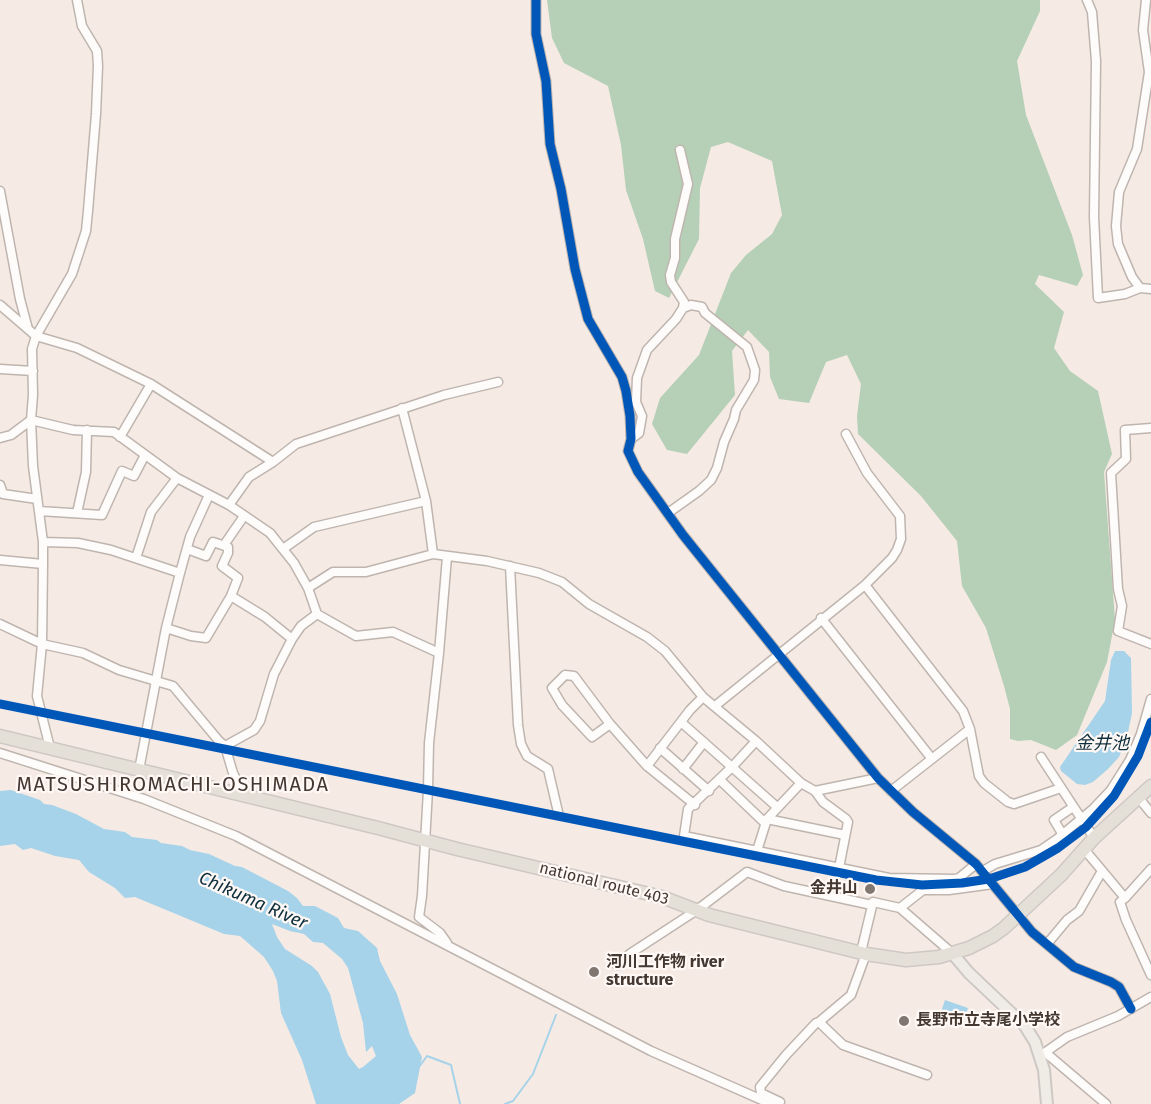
<!DOCTYPE html>
<html>
<head>
<meta charset="utf-8">
<style>
	body { margin:0 }
	canvas { display:block; background:#f5eae4 }
</style>
</head>
<body>
<canvas width="1151" height="1104"></canvas>
<script>
const context = document.querySelector('canvas').getContext('2d');
context.lineJoin = 'round';
function fill(path, color) { context.fillStyle = color; context.fill(path, 'evenodd'); }
const shape = rows => new Path2D(rows.map(r => 'M' + r).join(''));
function trace(path, color, width, dash) { context.strokeStyle = color; context.lineWidth = width; context.lineCap = dash ? 'butt' : 'round'; context.setLineDash(dash || []); context.stroke(path); }
function label(font, color, halo, rows, align = 'center') {
  context.font = font + ' "Fira Sans","Noto Sans JP",sans-serif'; context.lineWidth = 4.5; context.setLineDash([]); context.textBaseline = 'middle'; context.strokeStyle = halo; context.fillStyle = color; for (const [text, x, y, turn = 0] of rows) {
    context.save(); context.translate(x, y); context.rotate((+turn || 0) * Math.PI / 180); context.textAlign = isNaN(turn) ? turn : align; if (halo) context.strokeText(text, 0, 0); context.fillText(text, 0, 0); context.restore();
  }
}
fill(shape([
	[547,0,1040,0,1040,11,1017,61,1026,115,1072,235,1083,275,1077,286,1039,275,1035,284,1064,312,1054,348,1070,371,1098,391,1112,454,1104,472,1115,620,1107,662,1077,735,1056,750,1031,740,1018,741,1010,739,1010,709,1004,686,986,628,962,586,957,541,921,496,858,434,857,416,861,384,847,355,826,362,809,403,779,399,770,377,769,352,748,330,732,351,735,395,687,454,667,450,652,424,660,398,699,355,731,273,746,255,772,234,782,215,772,161,728,142,711,147,700,188,699,239,669,298,655,291,643,239,626,190,621,145,608,86,564,63,552,38]
]), '#b5d0b6');
fill(shape([
	[1115,651,1124,651,1131,658,1132,713,1127,737,1119,757,1108,769,1093,782,1085,785,1077,784,1061,771,1060,767,1105,701,1111,660],
	[11,790,40,800,44,804,52,805,76,814,104,829,125,832,132,837,157,840,161,843,182,846,190,850,209,854,235,866,242,867,288,891,297,898,303,906,315,906,338,918,344,928,358,931,377,948,380,961,397,994,410,1035,422,1057,415,1093,399,1104,316,1104,302,1060,281,1013,277,981,273,971,264,957,240,936,224,934,135,897,125,898,115,888,89,872,79,860,55,856,31,848,23,850,15,844,0,846,0,791],
	[272,924,290,931,304,934,313,942,323,943,342,959,348,968,363,1023,366,1052,372,1046,376,1056,363,1067,359,1069,348,1055,341,1037,330,994,318,972,312,966,285,949,277,937],
	[945,1000,968,1008,963,1023,940,1015]
]), '#a6d3e9');
trace(shape([
	[419,1067,427,1056,451,1065,460,1104],
	[505,1104,513,1101,533,1074,556,1015]
]), '#a6d3e9', 2);
const minor = shape([
	[536,0,536,34,546,81,550,144,561,189,575,269,588,319,622,377,626,391,630,416,631,439,628,451,638,472,683,535,878,778,913,812,976,864,1032,932,1074,967,1111,982,1119,987,1131,1009],
	[1087,0,1092,12,1096,61,1094,217,1098,298,1125,294,1140,288,1151,289],
	[0,191,20,299,28,329],
	[1140,288,1132,277,1118,244,1116,226,1119,192,1137,149,1149,72,1143,30,1146,0],
	[0,305,36,336,77,348,151,384,273,462],
	[0,369,33,371],
	[402,408,426,501,433,554],
	[1151,428,1125,430,1126,459,1111,473,1118,589,1122,606,1118,631,1151,644],
	[120,437,151,384],
	[0,438,11,435,31,420,73,430,114,432,177,478,229,505,270,533,294,563,308,588,317,614,301,626,292,639,274,674,260,721,254,730,225,746],
	[631,439,639,433,642,416,636,402,637,378,647,350,676,319,683,308,684,302,671,282,670,275,675,258,675,239,688,184,680,150],
	[0,485,3,494,37,499],
	[229,505,249,477,273,462,296,444,444,395,498,382],
	[39,511,102,515,122,471,134,476,145,455],
	[77,513,86,472,87,430],
	[668,513,699,491,711,480,717,468,724,442,734,419,736,410,754,380,755,370,747,347,705,313,702,307,691,305,683,308],
	[43,542,78,543,111,550,180,573],
	[224,545,244,516],
	[187,549,206,556,213,542,228,547,228,553,222,566,238,578,231,596],
	[283,549,314,527,426,501],
	[136,558,151,512,177,478],
	[0,560,43,564],
	[510,566,518,725,521,744,527,756,548,769,558,812],
	[865,585,963,711,970,729,979,776,984,783,1008,802,1014,804,1061,788],
	[308,588,333,572,366,572,433,554,487,561,539,573,562,582,589,604,647,637,665,651,703,697,756,741,801,783,815,791,823,802,846,819,848,822,839,868],
	[317,614,356,636,393,632,439,653],
	[821,618,932,759],
	[0,624,42,644,83,653,119,670,173,686,219,741,225,746,233,773,244,795],
	[166,628,191,636,206,638,231,596,265,617,292,639],
	[715,706,865,585,892,558,897,550,901,539,900,516,867,473,846,434],
	[681,722,777,807],
	[610,724,592,737,562,705,552,688,565,675,574,676,610,724,647,766,690,710,703,697],
	[756,741,733,766,688,809,684,836,889,878,955,879,959,878,976,864],
	[50,748,37,696,42,644,43,564,43,542,33,466,31,420,33,395,32,349,36,336,72,274,86,231,88,211,96,114,98,66,97,51,82,26,77,0],
	[660,748,709,791],
	[0,753,144,799,236,836,651,1051,771,1104],
	[1041,757,1094,838],
	[647,766,695,805],
	[683,769,704,742],
	[139,770,166,628,180,573,190,537,209,495],
	[720,780,765,823],
	[815,791,878,778],
	[891,791,970,729],
	[1138,797,1151,813],
	[767,819,845,835],
	[1063,835,1054,820,1073,807],
	[1084,849,1125,898,1120,902,1126,920,1151,975],
	[757,851,767,819,801,783],
	[983,871,995,864,1041,850,1057,839,1093,809,1111,790,1130,760,1141,734,1151,699],
	[1125,898,1151,869],
	[900,908,923,890,949,890,993,884],
	[447,943,440,933,419,917,422,896,428,790,429,743,439,653,447,557],
	[1047,944,1067,920,1079,911,1102,871],
	[861,952,873,902,900,908,952,953],
	[866,954,851,995,819,1022,843,1045,927,1075],
	[617,965,631,953,697,910,747,872,784,886,872,905],
	[1046,1053,1106,1104],
	[1040,1056,1067,1037,1118,1016,1151,997],
	[779,1104,780,1102,761,1093,760,1087,786,1055,816,1023,819,1022]
]);
const major = shape([
	[952,953,969,973,1025,1026,1035,1042,1044,1070,1047,1104]
]);
const highway = shape([
	[0,736,378,828,457,849,662,897,709,915,866,954,906,960,939,957,969,948,993,936,1004,928,1061,875,1094,838,1151,786]
]);
trace(minor, '#bfb5af', 11);
trace(major, '#cec8c4', 14);
trace(highway, '#cec8c4', 15);
trace(minor, '#fefcfb', 8);
trace(major, '#efebe5', 10);
trace(highway, '#e5e0d7', 12);
trace(shape([
	[536,0,536,34,546,81,550,144,561,189,575,269,588,319,622,377,626,391,630,416,631,439,628,451,638,472,683,535,878,778,913,812,976,864,1032,932,1074,967,1111,982,1119,987,1131,1009],
	[0,704,876,880,922,885,962,883,989,879,1025,867,1058,848,1086,827,1114,796,1138,756,1151,722]
]), '#0057b8', 9);
for (const [x, y, r, color] of [
	[870,889,6,"#827670"],
	[594,972,6,"#827670"],
	[904,1021,6,"#827670"]
]) { const dot = new Path2D(); dot.arc(x, y, r, 0, 2 * Math.PI); context.fillStyle = color; context.fill(dot); trace(dot, '#fff8f5', 2); }
label('16px', '#443831', '#fff8f5', [
	["national route 403",604,884,14]
]);
label('bold 16px', '#443831', '#fff8f5', [
	["金井山",858,889,"right"],
	["河川工作物 river",606,963],
	["structure",606,981],
	["長野市立寺尾小学校",916,1021]
], 'left');
label('italic 18px', '#0e2f3d', '#fff8f5', [
	["金井池",1102,744],
	["Chikuma River",253,901,24]
]);
context.letterSpacing = '1.5px';
label('20px', '#443831', '#fff8f5', [
	["MATSUSHIROMACHI-OSHIMADA",173,785]
]);
context.letterSpacing = '0px';
</script>
</body>
</html>
